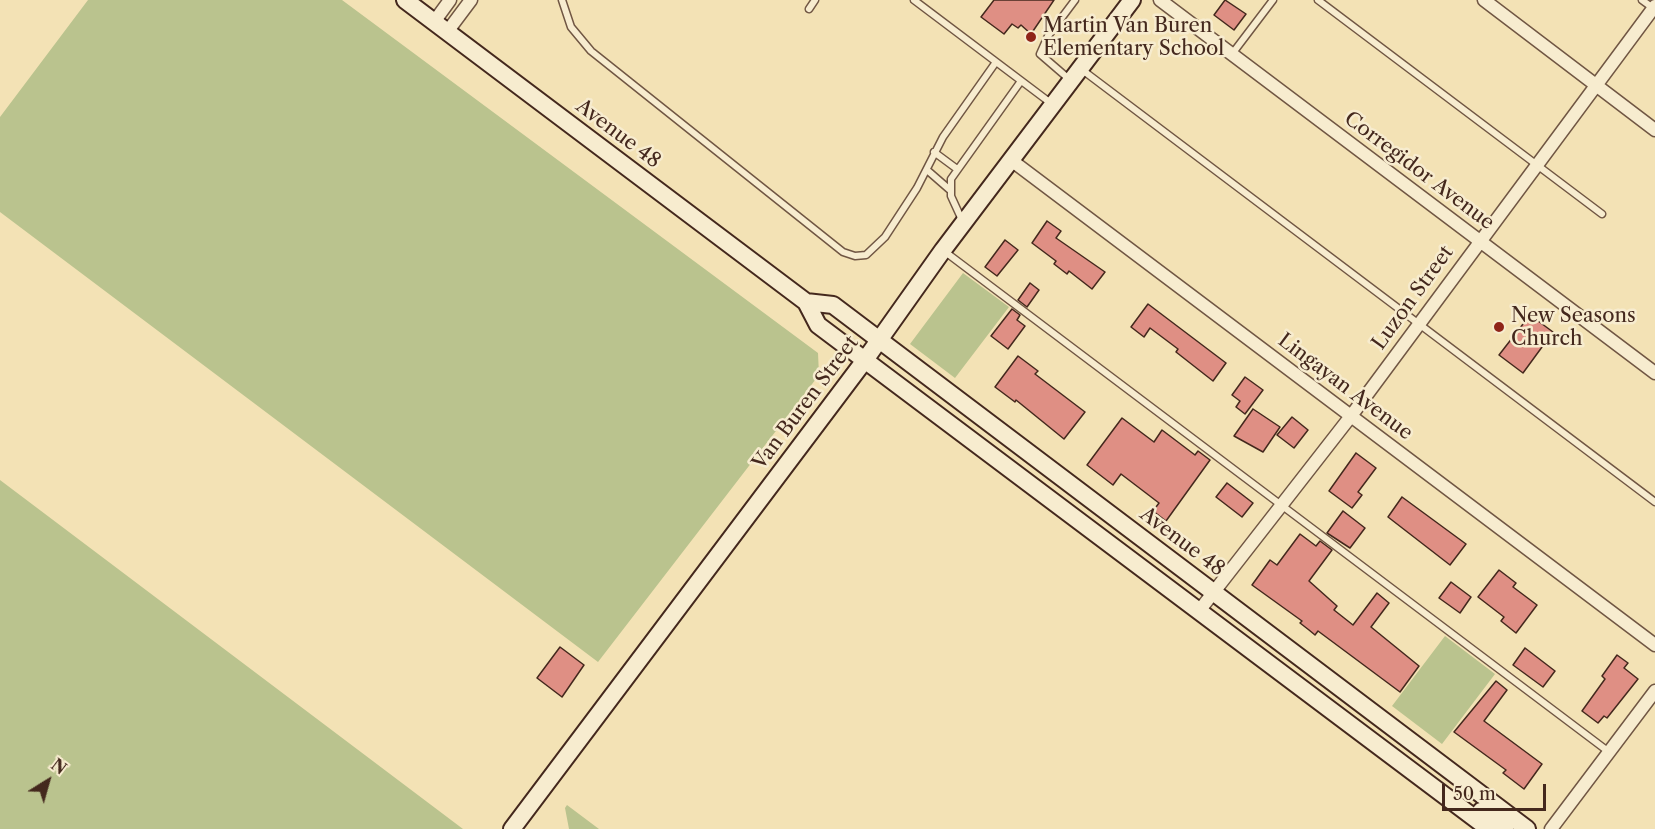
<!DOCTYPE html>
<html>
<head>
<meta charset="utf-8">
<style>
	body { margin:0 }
	#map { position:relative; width:1655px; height:829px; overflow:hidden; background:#f3e2b5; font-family:"Libre Caslon Text",serif }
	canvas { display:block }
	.north { position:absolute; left:18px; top:751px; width:60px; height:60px; -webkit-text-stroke:4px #f7eccf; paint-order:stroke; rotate:37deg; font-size:16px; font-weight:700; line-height:24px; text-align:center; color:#44281d }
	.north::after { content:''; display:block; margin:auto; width:21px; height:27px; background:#44281d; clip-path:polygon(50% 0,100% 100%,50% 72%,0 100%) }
	.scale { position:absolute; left:1442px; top:784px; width:104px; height:27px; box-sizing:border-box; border:3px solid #44281d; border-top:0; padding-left:8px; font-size:18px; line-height:21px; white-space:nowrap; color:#44281d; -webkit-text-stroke:4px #f7eccf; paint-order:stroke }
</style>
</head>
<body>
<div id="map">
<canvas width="1655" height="829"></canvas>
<div class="north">N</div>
<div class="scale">50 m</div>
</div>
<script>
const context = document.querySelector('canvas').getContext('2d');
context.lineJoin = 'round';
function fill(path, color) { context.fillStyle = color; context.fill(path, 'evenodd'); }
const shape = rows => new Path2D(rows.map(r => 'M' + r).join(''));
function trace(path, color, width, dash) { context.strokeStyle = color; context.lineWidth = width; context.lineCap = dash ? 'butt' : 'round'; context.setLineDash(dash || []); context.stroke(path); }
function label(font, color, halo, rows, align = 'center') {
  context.font = font + ' "Libre Caslon Text",serif'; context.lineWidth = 5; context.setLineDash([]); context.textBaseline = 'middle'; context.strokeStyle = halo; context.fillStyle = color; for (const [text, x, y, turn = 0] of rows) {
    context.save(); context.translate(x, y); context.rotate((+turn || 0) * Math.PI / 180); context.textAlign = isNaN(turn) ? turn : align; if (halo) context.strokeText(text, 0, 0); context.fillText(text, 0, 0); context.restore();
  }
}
fill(shape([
	[88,0,342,0,818,353,819,375,598,662,0,212,0,117],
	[963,273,1009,307,955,378,910,344],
	[0,480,463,829,0,829],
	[1445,636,1495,674,1442,744,1392,706],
	[567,805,599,829,569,829,565,808]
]), '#bac38e');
const building = shape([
	[994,0,1054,0,1031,34,1021,25,1018,28,1012,24,1004,34,981,17,994,0],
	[1225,0,1246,14,1234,30,1214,15,1225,0],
	[1047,221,1061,231,1056,238,1105,272,1092,289,1069,271,1067,274,1054,264,1056,261,1032,243,1047,221],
	[1005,240,1018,250,997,276,985,267,1005,240],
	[1030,283,1039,290,1027,307,1018,300,1030,283],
	[1148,304,1226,363,1213,381,1176,352,1178,349,1150,328,1144,337,1131,327,1148,304],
	[1012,309,1020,315,1017,320,1025,326,1008,349,991,336,1012,309],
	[1530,315,1553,332,1523,373,1499,355,1530,315],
	[1018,356,1038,371,1035,374,1085,412,1064,439,1016,400,1015,402,995,387,1018,356],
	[1245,377,1263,390,1245,414,1236,407,1240,401,1232,395,1245,377],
	[1253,409,1280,427,1263,452,1234,436,1253,409],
	[1292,417,1308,430,1294,448,1277,435,1292,417],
	[1122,418,1154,442,1162,430,1195,455,1198,451,1210,460,1166,521,1153,511,1159,503,1121,474,1113,485,1087,465,1122,418],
	[1356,453,1376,468,1358,492,1362,495,1352,508,1329,491,1356,453],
	[1227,483,1253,503,1242,517,1216,497,1227,483],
	[1402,497,1466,544,1450,565,1388,517,1402,497],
	[1343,511,1365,528,1350,548,1327,533,1343,511],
	[1300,534,1316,546,1320,541,1332,550,1309,581,1337,606,1334,610,1353,625,1377,593,1389,603,1371,627,1419,666,1400,692,1318,631,1315,635,1309,630,1300,623,1302,621,1252,585,1270,560,1277,565,1300,534],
	[1499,570,1516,583,1513,587,1537,605,1516,633,1501,621,1504,617,1478,597,1499,570],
	[1451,582,1471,597,1460,613,1439,598,1451,582],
	[560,647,584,665,562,697,537,678,560,647],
	[1525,648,1555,671,1543,687,1513,665,1525,648],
	[1617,655,1628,663,1624,668,1638,679,1607,718,1604,716,1598,723,1582,711,1605,679,1602,676,1617,655],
	[1496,681,1507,690,1484,721,1542,764,1524,789,1503,773,1506,770,1454,732,1496,681]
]);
fill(building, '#df8f84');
trace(building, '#44281d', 1.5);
const lane = shape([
	[562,0,571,27,591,51,843,252,855,256,866,255,885,237,917,188,943,137,996,62],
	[914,0,1052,104],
	[1318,0,1602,214],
	[1642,0,1653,8],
	[809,9,815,0],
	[1232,54,1273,0],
	[1081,69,1655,502],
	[1069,79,1040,54,1048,36,1075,0],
	[934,152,957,169],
	[927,170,950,190],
	[962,220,951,196,951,179,1021,81],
	[944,251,1609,752]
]);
const street = shape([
	[1160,0,1655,373],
	[1484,0,1655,130],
	[434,22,450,0],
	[447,32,471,0],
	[1011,160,1655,645],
	[1199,611,1351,416,1655,6],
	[1551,829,1655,691]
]);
const secondary = shape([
	[405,0,806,302,818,325,1489,829],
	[806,302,833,305,1527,829],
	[1481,811,1505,829],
	[512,829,865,360,943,250,1132,0]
]);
trace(lane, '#705643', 9);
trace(street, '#705643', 15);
trace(secondary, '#44281d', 20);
trace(lane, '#f7eccf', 6);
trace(street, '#f7eccf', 12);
trace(secondary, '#f7eccf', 16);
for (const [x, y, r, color] of [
	[1031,37,6,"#8f2418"],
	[1499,327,6,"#8f2418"]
]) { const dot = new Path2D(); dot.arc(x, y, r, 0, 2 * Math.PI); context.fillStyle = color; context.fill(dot); trace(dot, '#f7eccf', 2); }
label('20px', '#44281d', '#f7eccf', [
	["Martin Van Buren",1043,26],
	["Elementary School",1043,49],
	["New Seasons",1511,316],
	["Church",1511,339]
], 'left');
label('20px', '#44281d', '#f7eccf', [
	["Avenue 48",618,134,37],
	["Corregidor Avenue",1419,171,37],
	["Luzon Street",1413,298,-54],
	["Lingayan Avenue",1345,387,37],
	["Van Buren Street",806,403,-53],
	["Avenue 48",1182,542,37]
]);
</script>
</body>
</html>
